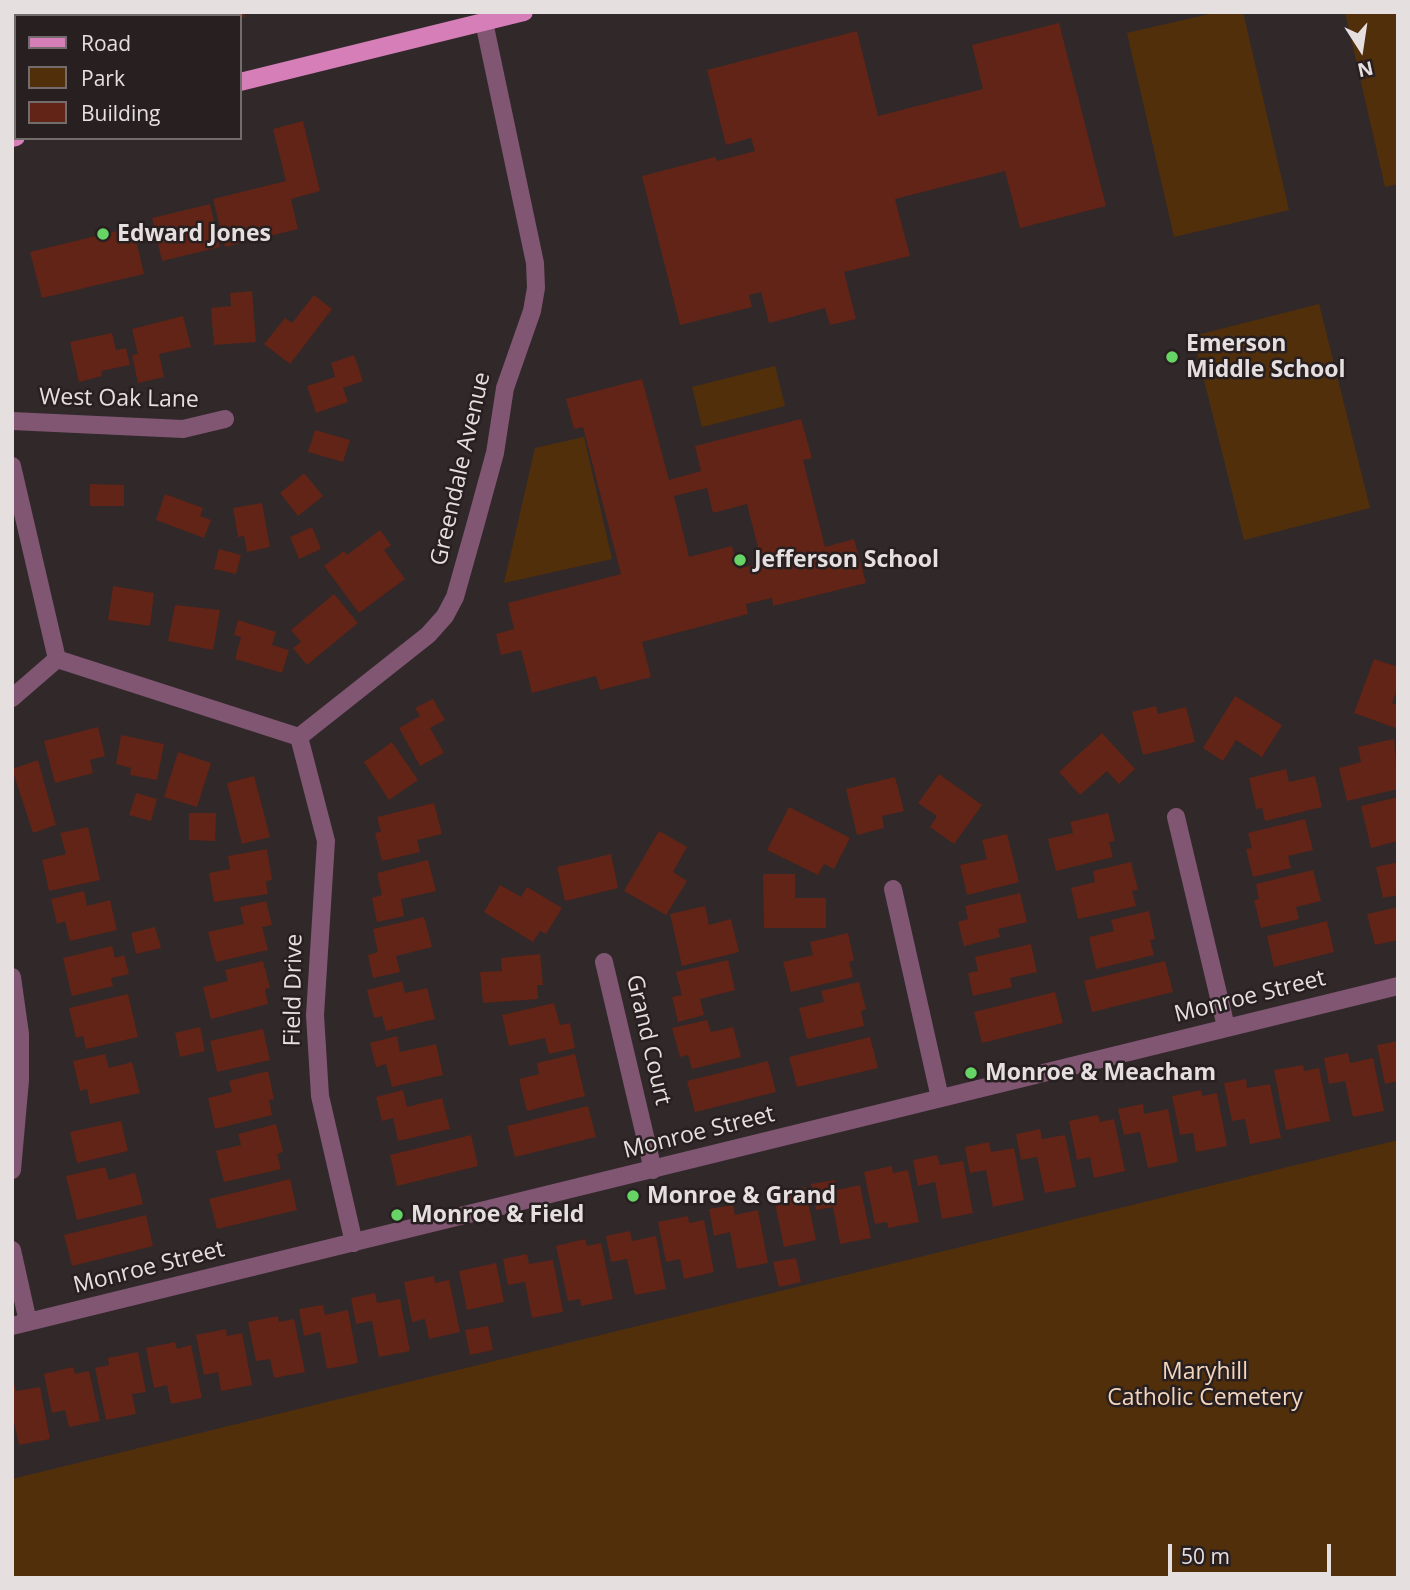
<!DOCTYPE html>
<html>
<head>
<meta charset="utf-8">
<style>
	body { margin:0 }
	#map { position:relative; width:1410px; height:1590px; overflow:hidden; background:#312829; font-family:"Open Sans",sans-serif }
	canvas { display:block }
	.frame { position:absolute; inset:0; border:14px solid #e5dfe0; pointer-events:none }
	.legend { position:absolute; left:14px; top:14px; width:228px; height:126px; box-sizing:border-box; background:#271f20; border:2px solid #736c6d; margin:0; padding:9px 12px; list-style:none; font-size:21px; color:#e5dfe0 }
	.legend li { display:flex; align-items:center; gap:14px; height:35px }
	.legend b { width:35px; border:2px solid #736c6d }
	.north { position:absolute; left:1326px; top:14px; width:70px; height:70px; -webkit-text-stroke:5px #271f20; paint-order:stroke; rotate:168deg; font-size:19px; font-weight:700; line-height:28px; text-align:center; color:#e5dfe0 }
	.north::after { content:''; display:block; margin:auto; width:24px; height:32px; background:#e5dfe0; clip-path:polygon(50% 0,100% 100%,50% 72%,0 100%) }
	.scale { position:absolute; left:1168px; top:1544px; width:163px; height:32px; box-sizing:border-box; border:4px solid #e5dfe0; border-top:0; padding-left:9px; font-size:21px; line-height:24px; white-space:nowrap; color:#e5dfe0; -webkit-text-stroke:5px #271f20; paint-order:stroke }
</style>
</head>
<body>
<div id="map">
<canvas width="1410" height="1590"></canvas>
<div class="frame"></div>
<ul class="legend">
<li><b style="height:9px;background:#d57eb8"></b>Road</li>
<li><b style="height:19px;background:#522f0b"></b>Park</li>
<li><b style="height:19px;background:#612416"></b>Building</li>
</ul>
<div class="north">N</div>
<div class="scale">50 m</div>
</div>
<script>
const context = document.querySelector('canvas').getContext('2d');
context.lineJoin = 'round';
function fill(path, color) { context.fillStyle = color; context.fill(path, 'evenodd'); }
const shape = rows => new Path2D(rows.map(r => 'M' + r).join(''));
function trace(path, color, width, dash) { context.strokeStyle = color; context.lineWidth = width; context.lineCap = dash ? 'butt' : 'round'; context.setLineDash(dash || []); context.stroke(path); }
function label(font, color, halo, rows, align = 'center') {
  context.font = font + ' "Open Sans",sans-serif'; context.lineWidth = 5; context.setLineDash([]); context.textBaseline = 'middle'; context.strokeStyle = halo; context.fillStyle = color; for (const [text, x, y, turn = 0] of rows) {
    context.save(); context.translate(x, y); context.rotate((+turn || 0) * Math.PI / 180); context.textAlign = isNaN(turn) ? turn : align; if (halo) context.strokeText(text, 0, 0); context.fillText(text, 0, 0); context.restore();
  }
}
fill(shape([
	[1218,12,1243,12,1289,210,1174,237,1127,33],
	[1345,12,1398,12,1398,184,1385,187],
	[1319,304,1370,508,1244,540,1193,336],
	[775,366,785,406,702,427,692,387],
	[584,437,612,559,504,583,535,448],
	[1398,1140,1398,1578,12,1578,12,1479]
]), '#522f0b');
fill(shape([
	[12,12,34,12,35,16,16,16,16,44,12,44],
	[207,12,244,12,245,17,208,16],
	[1059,23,1106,206,1020,228,1005,171,895,199,910,256,844,272,856,319,830,325,825,308,769,323,761,292,749,295,752,307,680,325,642,176,715,157,717,161,755,151,751,138,726,145,707,70,857,31,878,116,983,89,972,45],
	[303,121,320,191,291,199,298,229,225,247,213,199,286,181,273,129],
	[210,204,220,247,162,261,152,218],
	[133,227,144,274,42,298,30,252],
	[252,291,256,342,214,345,211,308,231,306,230,293],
	[314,295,332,309,290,364,264,344,285,318,292,323],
	[183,316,191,347,159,354,164,377,138,383,132,355,138,354,132,329],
	[112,333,116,350,126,348,130,365,101,371,102,376,79,382,70,342],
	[354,355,363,381,343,388,348,402,316,413,307,386,335,377,331,363],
	[642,379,669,480,701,471,695,446,801,419,812,458,803,460,825,547,854,539,866,583,773,606,772,598,746,604,748,614,642,642,651,677,600,690,596,676,532,693,521,650,501,655,496,634,514,629,508,603,621,574,583,427,574,429,566,399],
	[707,488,713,513,747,504,762,563,738,569,732,546,689,557,674,496],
	[315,430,350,440,343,462,308,452],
	[304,473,323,496,298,516,280,493],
	[90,484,124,485,124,506,90,506],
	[165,494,203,508,200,516,211,520,204,538,156,520],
	[262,503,270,547,247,552,244,536,238,537,233,508],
	[312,527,321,549,299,559,290,537],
	[380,530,391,545,384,550,405,579,359,613,324,566,344,551,347,555],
	[219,549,241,555,236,574,214,569],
	[113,586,154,593,150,626,108,620],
	[334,594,358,623,307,665,293,648,301,642,291,630],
	[175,605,220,610,213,650,168,641],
	[238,620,276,632,272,645,289,650,282,673,235,659,241,637,234,635],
	[1374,659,1398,667,1398,686,1392,703,1398,705,1398,729,1354,713],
	[1235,696,1282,725,1262,757,1236,740,1223,761,1203,748],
	[433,699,445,720,430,728,444,753,420,766,399,728,420,716,415,708],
	[1156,706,1158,714,1186,707,1195,742,1143,755,1132,712],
	[98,727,105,756,90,760,93,773,55,783,44,741],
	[1102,733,1135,769,1119,784,1107,771,1080,795,1059,772],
	[121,735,164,744,157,780,130,775,131,768,116,764],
	[1394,739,1398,789,1347,801,1339,768,1361,762,1358,747],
	[392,742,418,780,389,800,364,762],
	[178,752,211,763,197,807,164,797],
	[38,760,56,825,33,833,12,769],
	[1286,769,1289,782,1315,776,1322,807,1265,821,1262,808,1256,809,1249,778],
	[939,774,982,805,954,844,930,827,937,816,918,803],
	[254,776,270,837,242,844,227,783],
	[895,777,904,811,882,816,884,828,857,835,846,789],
	[136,793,157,799,151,821,129,815],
	[1398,797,1398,841,1371,848,1361,806],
	[434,803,442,834,417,840,420,852,382,861,375,833,381,832,377,817],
	[789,807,850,838,834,869,824,864,818,875,767,850],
	[189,813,216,813,215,841,189,840],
	[1108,813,1115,841,1109,842,1113,857,1056,871,1048,839,1073,833,1070,822],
	[1305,819,1313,850,1288,856,1291,868,1253,877,1246,849,1252,848,1248,833],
	[88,827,100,880,49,891,42,860,66,854,60,833],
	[659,831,687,847,673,872,687,881,666,915,624,891],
	[1007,834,1019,882,967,895,960,865,987,859,982,840],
	[267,849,272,880,266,881,268,894,214,902,209,873,230,869,228,856],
	[611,854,618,888,565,901,557,867],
	[428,860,436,891,401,899,404,916,377,922,372,898,382,895,377,873],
	[1131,862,1138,890,1132,891,1136,906,1078,919,1071,888,1095,882,1093,871],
	[1398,862,1398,895,1383,898,1376,867],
	[1313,870,1321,901,1296,907,1299,919,1261,928,1254,900,1259,899,1256,884],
	[763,874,795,874,795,898,826,898,826,928,764,928],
	[500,885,521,897,527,887,562,908,546,934,540,931,533,942,484,912],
	[84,891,87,906,110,900,117,930,70,941,65,921,57,924,51,899],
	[1020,893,1027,922,998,929,1000,937,964,946,958,922,968,919,965,906],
	[266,901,272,925,262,927,268,950,216,962,208,932,244,924,240,907],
	[705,906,709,925,731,919,739,952,682,966,670,914],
	[1398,907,1398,940,1375,945,1367,914],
	[1149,911,1155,939,1150,940,1154,955,1096,969,1089,937,1114,931,1111,920],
	[424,917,432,947,396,956,400,972,373,978,368,955,378,952,373,929],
	[1327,921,1334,952,1274,967,1267,936],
	[155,927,161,948,136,954,131,933],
	[848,933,854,960,849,962,853,977,791,992,783,962,813,955,810,942],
	[1031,944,1037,972,1010,978,1012,987,973,996,968,973,978,971,975,957],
	[112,946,115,958,124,955,129,974,111,978,113,986,72,996,63,958],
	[540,954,543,985,537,985,538,999,483,1003,480,972,502,971,501,958],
	[728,960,735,990,700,999,704,1015,678,1022,672,997,682,995,676,972],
	[263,961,270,988,265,989,268,1004,211,1019,203,987,228,981,225,970],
	[1165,961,1173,992,1092,1012,1084,981],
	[402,981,405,993,427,988,435,1019,386,1031,382,1016,374,1018,367,990],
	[859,982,866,1009,861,1011,864,1026,807,1039,799,1008,824,1002,821,991],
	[1055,992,1063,1023,982,1043,974,1012],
	[128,994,138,1037,86,1049,83,1036,76,1038,69,1008],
	[554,1003,560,1025,570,1023,575,1048,549,1054,545,1038,509,1046,502,1015],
	[707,1020,711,1032,733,1027,741,1057,692,1069,688,1055,680,1057,672,1028],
	[200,1027,205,1051,180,1057,175,1033],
	[263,1029,270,1060,217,1072,210,1041],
	[397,1036,400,1052,436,1044,443,1075,392,1087,386,1064,376,1067,370,1043],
	[870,1037,878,1068,797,1087,789,1057],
	[1398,1041,1398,1081,1385,1084,1377,1045],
	[1348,1053,1350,1063,1373,1058,1384,1111,1353,1117,1345,1081,1329,1084,1324,1058],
	[105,1054,109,1068,132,1062,140,1093,90,1104,87,1089,80,1091,73,1061],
	[575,1054,585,1096,527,1111,519,1079,539,1074,537,1063],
	[768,1061,776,1092,695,1112,687,1081],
	[1303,1065,1304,1071,1319,1068,1330,1121,1286,1130,1274,1070],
	[268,1071,274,1099,269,1100,272,1115,215,1129,208,1098,232,1092,229,1081],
	[1246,1079,1247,1088,1270,1084,1281,1138,1250,1144,1245,1119,1232,1121,1224,1083],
	[403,1090,407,1107,442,1098,450,1129,398,1141,393,1118,382,1121,376,1097],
	[1201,1090,1202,1096,1217,1093,1227,1146,1196,1152,1193,1133,1180,1135,1172,1096],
	[1143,1104,1144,1114,1168,1109,1178,1162,1148,1168,1140,1132,1124,1135,1118,1109],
	[588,1106,596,1137,515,1157,507,1126],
	[1098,1115,1100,1122,1114,1119,1125,1171,1094,1178,1090,1157,1077,1160,1069,1121],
	[121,1121,128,1151,77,1163,70,1132],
	[276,1124,283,1152,277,1154,281,1169,224,1182,216,1151,241,1145,238,1134],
	[1040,1129,1042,1139,1065,1135,1076,1187,1045,1193,1037,1157,1021,1160,1016,1134],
	[471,1135,478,1166,397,1186,390,1155],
	[989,1142,991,1152,1014,1148,1024,1200,993,1207,986,1170,970,1173,965,1147],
	[937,1155,940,1165,963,1161,973,1213,942,1219,935,1182,918,1186,913,1160],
	[892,1166,893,1173,908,1170,919,1222,888,1228,887,1222,875,1224,864,1172],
	[105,1167,109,1180,135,1173,143,1204,77,1220,66,1176],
	[290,1179,297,1210,217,1229,209,1199],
	[835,1180,837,1190,860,1185,871,1238,840,1244,833,1207,816,1210,811,1184],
	[805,1187,816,1240,784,1247,773,1194],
	[733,1205,735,1215,758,1210,768,1263,737,1269,730,1232,714,1236,709,1209],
	[146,1215,153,1246,72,1266,64,1235],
	[688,1216,689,1223,704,1220,714,1272,684,1279,680,1259,666,1262,658,1222],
	[630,1231,632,1241,656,1236,666,1289,635,1295,627,1259,611,1262,606,1236],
	[585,1239,587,1246,601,1243,613,1299,581,1306,580,1299,568,1301,556,1246],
	[527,1254,529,1264,553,1260,563,1312,532,1318,525,1282,508,1285,503,1259],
	[796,1258,801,1282,779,1287,773,1262],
	[496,1263,504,1302,467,1310,459,1271],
	[434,1276,435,1283,449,1280,460,1332,429,1339,425,1319,412,1322,404,1282],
	[375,1293,377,1303,400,1299,410,1351,379,1357,372,1321,356,1324,351,1298],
	[323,1305,325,1315,348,1310,358,1363,327,1369,320,1332,304,1336,299,1309],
	[278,1316,279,1322,294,1319,305,1372,274,1378,270,1359,256,1361,248,1322],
	[488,1326,493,1350,470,1355,465,1330],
	[226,1329,227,1336,242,1333,252,1385,221,1391,218,1372,204,1375,196,1335],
	[175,1342,177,1349,191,1345,202,1398,171,1404,167,1385,154,1388,146,1348],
	[138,1352,146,1392,132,1394,136,1414,106,1420,95,1368,109,1365,108,1358],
	[73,1367,75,1374,89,1371,100,1421,69,1427,65,1410,52,1413,44,1374],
	[12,1377,16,1391,40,1387,50,1439,19,1445,12,1413]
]), '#612416');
trace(shape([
	[12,421,183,429,225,419],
	[12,466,57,659],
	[57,659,299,737,428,635,445,616,455,597,475,526,495,453,505,388,532,311,536,288,535,263,484,22],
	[12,698,57,659],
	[299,737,326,841,315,1015,320,1096,354,1243],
	[1176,817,1226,1027],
	[893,889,940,1098],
	[604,962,653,1170],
	[12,977,20,1034,20,1080,12,1170],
	[12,1250,28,1322],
	[12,1326,1398,986]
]), '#805672', 18);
trace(shape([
	[240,82,524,12],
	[12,138,16,137]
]), '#d57eb8', 18);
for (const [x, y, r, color] of [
	[103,234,7,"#67d466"],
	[1172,357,7,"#67d466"],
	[740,560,7,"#67d466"],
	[971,1073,7,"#67d466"],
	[633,1196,7,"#67d466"],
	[397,1215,7,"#67d466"]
]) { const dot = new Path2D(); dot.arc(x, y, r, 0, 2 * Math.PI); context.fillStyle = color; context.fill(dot); trace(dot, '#271f20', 2.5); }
label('bold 23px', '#e5dfe0', '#271f20', [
	["Edward Jones",117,234],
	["Emerson",1186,344],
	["Middle School",1186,370],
	["Jefferson School",754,560],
	["Monroe & Meacham",985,1073],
	["Monroe & Grand",647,1196],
	["Monroe & Field",411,1215]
], 'left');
label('23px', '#e5dfe0', '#271f20', [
	["West Oak Lane",119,399,1],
	["Greendale Avenue",461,469,-77],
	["Field Drive",294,990,-89],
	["Monroe Street",1250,997,-14],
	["Grand Court",648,1040,77],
	["Monroe Street",699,1133,-14],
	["Monroe Street",149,1268,-14]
]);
label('23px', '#f5d6bd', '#271f20', [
	["Maryhill",1205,1372],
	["Catholic Cemetery",1205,1398]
]);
</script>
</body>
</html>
